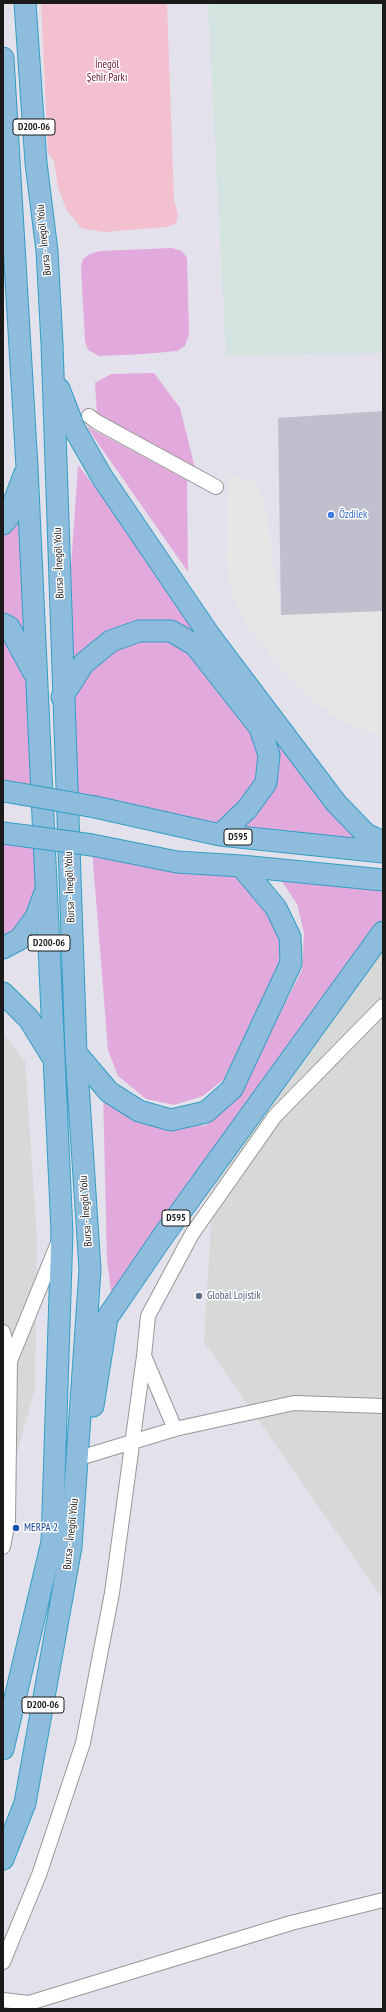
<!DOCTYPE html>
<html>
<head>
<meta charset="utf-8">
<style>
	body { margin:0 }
	#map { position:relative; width:386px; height:2012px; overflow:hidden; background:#e3e1eb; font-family:"PT Sans Narrow",sans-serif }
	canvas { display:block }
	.frame { position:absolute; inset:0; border:4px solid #1a1a1a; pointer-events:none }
</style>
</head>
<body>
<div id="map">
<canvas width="386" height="2012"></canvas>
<div class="frame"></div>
</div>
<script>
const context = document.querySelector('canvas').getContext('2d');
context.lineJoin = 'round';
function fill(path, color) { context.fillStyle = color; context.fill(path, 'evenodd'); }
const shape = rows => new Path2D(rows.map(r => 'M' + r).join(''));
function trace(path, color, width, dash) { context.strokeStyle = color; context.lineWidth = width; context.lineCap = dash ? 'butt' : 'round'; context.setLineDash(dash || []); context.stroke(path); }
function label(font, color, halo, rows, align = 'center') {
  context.font = font + ' "PT Sans Narrow",sans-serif'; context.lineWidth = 3; context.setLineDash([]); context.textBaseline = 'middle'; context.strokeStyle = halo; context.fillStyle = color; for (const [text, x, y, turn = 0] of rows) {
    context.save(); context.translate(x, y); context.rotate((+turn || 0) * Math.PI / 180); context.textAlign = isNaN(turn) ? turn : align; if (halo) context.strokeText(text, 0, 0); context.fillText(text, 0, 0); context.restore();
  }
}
fill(shape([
	[383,924,383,1599,204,1342,227,963],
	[3,1034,25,1061,37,1241,35,1389,3,1502]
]), '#d7d8d8');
fill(shape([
	[208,3,383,3,383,353,226,355]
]), '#d3e4e0');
fill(shape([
	[172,248,182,251,187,258,189,334,185,346,177,351,144,354,99,356,88,350,85,341,81,267,83,259,90,254,100,251],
	[154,373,180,408,195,468,97,414,95,383,111,374],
	[86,426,187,480,188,572],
	[78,465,210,636,383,852,69,803,62,697],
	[27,467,44,798,3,791,3,524],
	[3,832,45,839,46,889,3,948],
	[92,849,236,874,267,910,282,937,284,962,223,1080,203,1096,174,1105,146,1099,118,1076,108,1050],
	[279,877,383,889,383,921,346,968,112,1298,107,1260,103,1092,170,1128,206,1125,239,1096,302,970,304,933,297,904]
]), '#e2aadc');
fill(shape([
	[41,3,167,3,174,200,178,214,176,224,166,227,142,229,104,232,91,230,81,228,66,209,58,188,54,161,48,153]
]), '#f3c0d0');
fill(shape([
	[228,475,255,482,264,499,281,615,383,611,383,739,332,715,305,694,282,670,244,621,231,590,226,558]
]), '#e6e6e6');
fill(shape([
	[383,411,383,611,281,615,278,418]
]), '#bfbfcd');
const minor = shape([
	[89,416,97,422,216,487],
	[3,1332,10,1361,8,1521,3,1547],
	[10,1361,58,1243],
	[175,1429,144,1356,148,1316,192,1234,275,1116,383,1006],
	[86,1456,175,1429,294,1403,383,1406],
	[3,1962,39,1875,83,1743,112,1593,144,1356],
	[3,2000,29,2003,291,1923,383,1900]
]);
const highway = shape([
	[3,58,27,467,62,1232,52,1542,3,1749],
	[59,389,75,430,102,477,210,636,336,803,366,834,383,842],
	[3,524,8,518,24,475],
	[3,624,9,627,34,673],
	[62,697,84,663,111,641,139,631,171,631,195,645,260,728,269,755,266,783,247,809,220,835],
	[3,791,21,794],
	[95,807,220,835,383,852],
	[3,833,26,836],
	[92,845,177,862,241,866,383,880],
	[3,948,20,939,36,917,44,895],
	[3,993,29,1019,53,1058],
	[76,1053,109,1092,139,1111,171,1120,206,1112,232,1089,291,963,290,937,276,908,241,866],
	[93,1406,107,1318,163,1236,383,932],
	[3,1859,25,1803,71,1547,90,1270,76,1053,52,344,47,251,36,163,25,3]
]);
trace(minor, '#979797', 16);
trace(highway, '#339ec4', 23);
trace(minor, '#fff', 14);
trace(highway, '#8ebcdd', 21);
const highwayBridge = shape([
	[21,794,95,807],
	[26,836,92,845]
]);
trace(highwayBridge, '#339ec4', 23, []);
trace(highwayBridge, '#8ebcdd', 21);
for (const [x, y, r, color] of [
	[331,515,4,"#3f7fe0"],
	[199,1296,4,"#5c6f8a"],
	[16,1528,4,"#1a4fb4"]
]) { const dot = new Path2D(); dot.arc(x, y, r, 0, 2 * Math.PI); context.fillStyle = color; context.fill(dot); trace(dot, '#fff', 1.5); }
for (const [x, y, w] of [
	[34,127,42],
	[238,837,28],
	[49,943,42],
	[176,1218,28],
	[43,1705,42]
]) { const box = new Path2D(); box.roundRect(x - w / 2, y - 8, w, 16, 3); context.fillStyle = '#fff'; context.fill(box); trace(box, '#1a1a1a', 1); }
label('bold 10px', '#1a1a1a', null, [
	["D200-06",34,127],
	["D595",238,837],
	["D200-06",49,943],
	["D595",176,1218],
	["D200-06",43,1705]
]);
label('11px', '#6c1430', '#fff', [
	["İnegöl",107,65],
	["Şehir Parkı",107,78]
]);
label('11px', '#1a1a1a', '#fff', [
	["Bursa - İnegöl Yolu",44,240,-96],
	["Bursa - İnegöl Yolu",59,563,-92],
	["Bursa - İnegöl Yolu",70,887,-92],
	["Bursa - İnegöl Yolu",86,1211,-94],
	["Bursa - İnegöl Yolu",71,1534,-84]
]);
label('11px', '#366cbe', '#fff', [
	["Özdilek",339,515]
], 'left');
label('11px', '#4e5e75', '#fff', [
	["Global Lojistik",207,1296]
], 'left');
label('11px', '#164399', '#fff', [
	["MERPA 2",24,1528]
], 'left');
</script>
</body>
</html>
